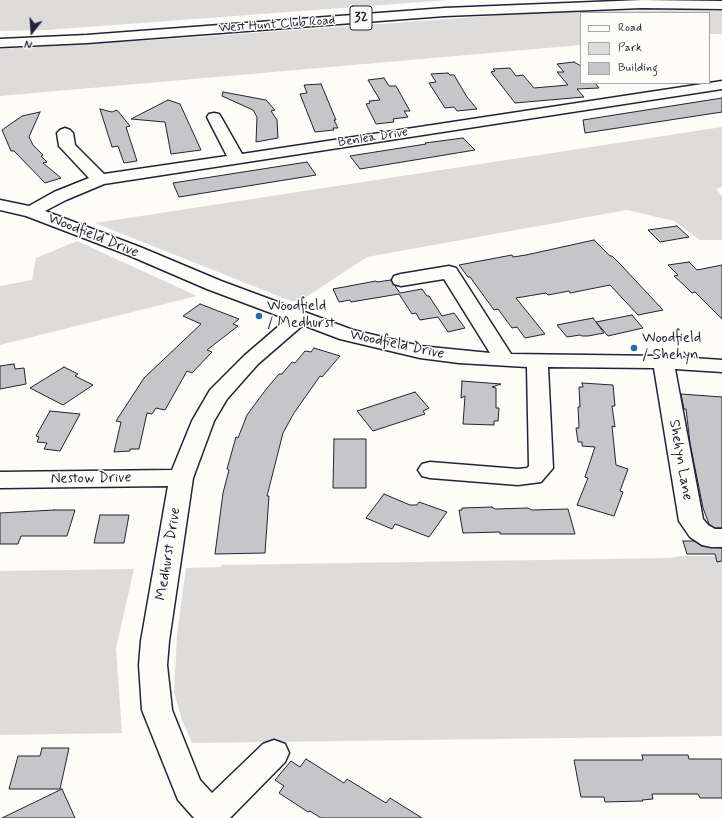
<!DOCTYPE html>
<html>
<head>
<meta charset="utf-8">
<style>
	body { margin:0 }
	#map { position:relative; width:722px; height:818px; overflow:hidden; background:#fdfcf7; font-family:Mynerve,sans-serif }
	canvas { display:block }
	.legend { position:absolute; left:580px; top:12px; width:130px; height:72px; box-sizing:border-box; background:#fdfcf7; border:1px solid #a5a5ac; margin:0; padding:5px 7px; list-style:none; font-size:12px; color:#22223b }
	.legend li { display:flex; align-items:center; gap:8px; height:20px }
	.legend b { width:20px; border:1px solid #a5a5ac }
	.north { position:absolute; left:12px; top:12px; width:40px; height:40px; -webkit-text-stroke:3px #fdfcf7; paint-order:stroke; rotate:197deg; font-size:11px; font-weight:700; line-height:16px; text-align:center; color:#22223b }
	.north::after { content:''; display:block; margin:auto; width:14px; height:18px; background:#22223b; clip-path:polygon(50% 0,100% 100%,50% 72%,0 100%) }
</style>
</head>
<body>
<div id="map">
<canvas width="722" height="818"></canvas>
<ul class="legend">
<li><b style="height:5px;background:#fdfcf7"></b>Road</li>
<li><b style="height:11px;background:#dddcdb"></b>Park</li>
<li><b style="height:11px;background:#c6c6c8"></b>Building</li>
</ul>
<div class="north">N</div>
</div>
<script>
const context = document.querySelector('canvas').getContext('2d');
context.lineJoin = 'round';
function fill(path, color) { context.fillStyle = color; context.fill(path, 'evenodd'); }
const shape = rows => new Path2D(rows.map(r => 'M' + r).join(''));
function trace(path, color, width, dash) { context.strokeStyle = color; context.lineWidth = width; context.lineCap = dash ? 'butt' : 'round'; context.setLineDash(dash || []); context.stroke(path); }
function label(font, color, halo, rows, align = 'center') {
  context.font = font + ' Mynerve,sans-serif'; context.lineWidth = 3; context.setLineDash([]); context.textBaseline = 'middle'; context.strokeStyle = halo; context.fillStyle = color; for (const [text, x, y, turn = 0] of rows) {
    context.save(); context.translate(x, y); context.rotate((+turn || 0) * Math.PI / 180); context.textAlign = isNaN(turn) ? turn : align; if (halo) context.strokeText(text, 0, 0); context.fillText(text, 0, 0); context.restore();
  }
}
fill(shape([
	[0,0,449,0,47,30,0,31],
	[612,0,722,1,722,3,672,2,0,40,0,38,95,33,444,8],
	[676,10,722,11,722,34,709,34,709,13,581,13,581,45,0,96,0,49,184,38,544,12],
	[722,127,722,187,716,189,722,196,722,240,700,240,674,221,627,210,367,257,300,301,291,301,95,223],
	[77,241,197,296,0,345,0,286,32,280,36,258],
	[681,556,722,556,722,736,192,743,182,720,174,692,177,635,186,568,221,567,221,565,669,558],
	[134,569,116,648,122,733,0,735,0,571]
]), '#dddcdb');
const building = shape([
	[574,62,581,66,581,83,595,83,599,88,577,89,584,97,515,103,491,72,495,71,493,69,510,68,516,76,523,75,534,88,568,85,557,72,564,72,557,64,574,62],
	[448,73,450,75,454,75,467,97,477,109,457,111,454,107,445,108,429,83,436,82,431,74,448,73],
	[384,78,389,86,396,86,410,111,404,111,408,117,393,119,394,122,376,124,366,104,370,103,369,101,380,100,368,80,384,78],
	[321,84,336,120,334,120,338,128,333,128,334,130,315,132,300,94,307,93,304,85,321,84],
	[223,92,266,100,275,110,271,111,277,120,278,138,256,142,257,117,253,110,222,96,223,92],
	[722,98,722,112,585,133,583,120,722,98],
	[168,100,180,104,201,150,171,154,165,122,131,119,168,100],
	[100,109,112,112,117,110,130,126,126,127,137,161,124,163,118,146,112,147,100,109],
	[40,112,29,137,33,145,43,155,41,156,47,162,43,163,61,178,45,183,14,151,11,151,2,130,22,116,40,112],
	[463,138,475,150,360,169,350,156,426,144,425,143,463,138],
	[307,162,316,175,179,197,173,183,307,162],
	[677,226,689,237,660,242,648,230,677,226],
	[594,240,610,256,612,256,621,265,663,310,638,315,610,285,570,293,569,291,548,295,546,293,516,298,545,334,525,338,517,327,512,328,498,309,494,310,470,277,468,277,459,265,512,255,513,257,526,255,594,240],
	[689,262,697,270,722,265,722,319,695,292,692,293,686,287,674,276,678,275,668,265,689,262],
	[391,280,400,293,422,289,427,296,429,296,442,316,454,313,465,328,448,332,438,317,420,320,416,313,412,314,399,294,351,302,350,300,339,302,333,289,376,281,377,282,391,280],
	[200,304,239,319,233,324,238,326,207,350,212,352,192,373,187,371,165,410,156,408,152,414,147,413,139,449,130,449,130,451,114,452,121,422,116,421,144,378,201,324,183,316,200,304],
	[632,315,643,328,608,336,596,322,632,315],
	[593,318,604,333,588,336,582,336,580,335,567,337,557,325,593,318],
	[314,348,340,356,322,377,320,376,294,413,283,433,267,496,269,496,265,553,215,554,223,493,229,470,227,469,236,437,238,438,247,415,267,388,279,374,282,374,292,362,295,363,305,351,311,352,314,348],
	[14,364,15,369,24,368,26,384,0,389,0,366,14,364],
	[64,367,78,374,75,376,93,385,63,405,30,388,64,367],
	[462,381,501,384,492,387,496,388,496,408,499,408,498,421,494,421,494,425,463,424,465,396,461,398,462,381],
	[582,383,613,385,615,406,612,406,615,427,612,426,616,465,628,469,620,491,623,492,614,516,577,505,588,478,585,477,595,447,582,446,582,442,578,442,576,428,579,428,578,407,580,407,579,387,583,387,582,383],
	[415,392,429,408,423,411,425,414,373,431,357,411,415,392],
	[681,394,722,397,722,528,715,528,709,524,703,508,690,443,686,409,684,409,681,394],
	[50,411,80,414,60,451,44,449,47,443,37,442,39,437,36,436,50,411],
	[334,439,366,439,366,488,333,488,334,439],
	[384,494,410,505,417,505,419,502,447,512,429,537,395,524,392,529,366,518,384,494],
	[492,507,495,509,528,508,532,510,568,509,575,534,500,534,500,532,463,533,459,510,462,510,462,508,492,507],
	[54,510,75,510,67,536,21,536,18,544,0,544,0,513,54,510],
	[100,515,129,515,124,543,94,543,100,515],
	[683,541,694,541,702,546,722,548,722,561,717,562,715,554,687,554,683,541],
	[42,748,69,748,60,789,9,789,18,756,40,756,42,748],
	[642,755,688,755,689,759,722,759,722,798,700,798,698,794,652,794,653,799,642,800,643,801,605,802,604,797,581,797,574,760,643,760,642,755],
	[306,759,344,783,347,779,386,803,390,798,422,818,321,818,310,811,308,812,279,793,284,786,275,780,291,761,300,767,306,759],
	[62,789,75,818,2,818,62,789]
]);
fill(building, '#c6c6c8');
trace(building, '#22223b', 1);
const minor = shape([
	[722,81,722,89,104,184,66,200,45,211,140,247,221,281,353,330,420,346,490,353,444,279,401,286,394,284,392,280,394,276,401,274,449,266,456,268,511,354,663,356,722,360,722,372,675,369,703,519,708,525,715,529,722,529,722,547,711,547,702,545,690,537,679,521,654,368,548,367,553,468,541,482,518,485,430,478,422,476,418,470,422,464,430,462,518,469,527,468,529,466,527,367,459,363,420,358,340,339,303,325,258,364,227,399,214,421,193,478,169,641,167,665,172,710,200,780,212,793,263,744,274,740,285,744,289,753,285,762,230,818,194,818,178,800,142,710,139,665,141,641,168,486,0,488,0,472,172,470,192,421,210,390,244,356,287,319,207,289,128,255,26,216,0,210,0,200,29,206,54,192,89,178,59,146,57,133,60,130,65,128,70,130,73,133,75,145,104,174,227,156,207,117,209,114,214,113,219,114,221,117,242,154,722,81]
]);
const major = shape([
	[642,0,722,1,722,9,642,8,445,16,87,43,0,47,0,39,87,35,445,8,642,0]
]);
trace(minor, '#22223b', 3);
trace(major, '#22223b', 3);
fill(minor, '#fdfcf7');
fill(major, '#fdfcf7');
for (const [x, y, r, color] of [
	[259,316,4,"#1f6fb2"],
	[634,348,4,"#1f6fb2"]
]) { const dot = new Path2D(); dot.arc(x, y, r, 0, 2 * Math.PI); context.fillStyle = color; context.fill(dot); trace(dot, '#fdfcf7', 1.5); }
label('13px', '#22223b', '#fdfcf7', [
	["West Hunt Club Road",277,25,-4],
	["Benlea Drive",373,138,-9]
]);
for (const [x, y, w] of [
	[361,18,22]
]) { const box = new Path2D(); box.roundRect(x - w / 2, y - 12, w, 24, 3); context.fillStyle = '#fdfcf7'; context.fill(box); trace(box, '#22223b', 1); }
label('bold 14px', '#22223b', null, [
	["32",361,18]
]);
label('15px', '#22223b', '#fdfcf7', [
	["Woodfield Drive",93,236,22],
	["Woodfield Drive",397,345,12],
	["Shehyn Lane",680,460,80],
	["Nestow Drive",91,479,-1],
	["Medhurst Drive",169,554,-81]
]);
label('15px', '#22223b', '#fdfcf7', [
	["Woodfield",267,307],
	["/ Medhurst",267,324],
	["Woodfield",642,339],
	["/ Shehyn",642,356]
], 'left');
</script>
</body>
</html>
